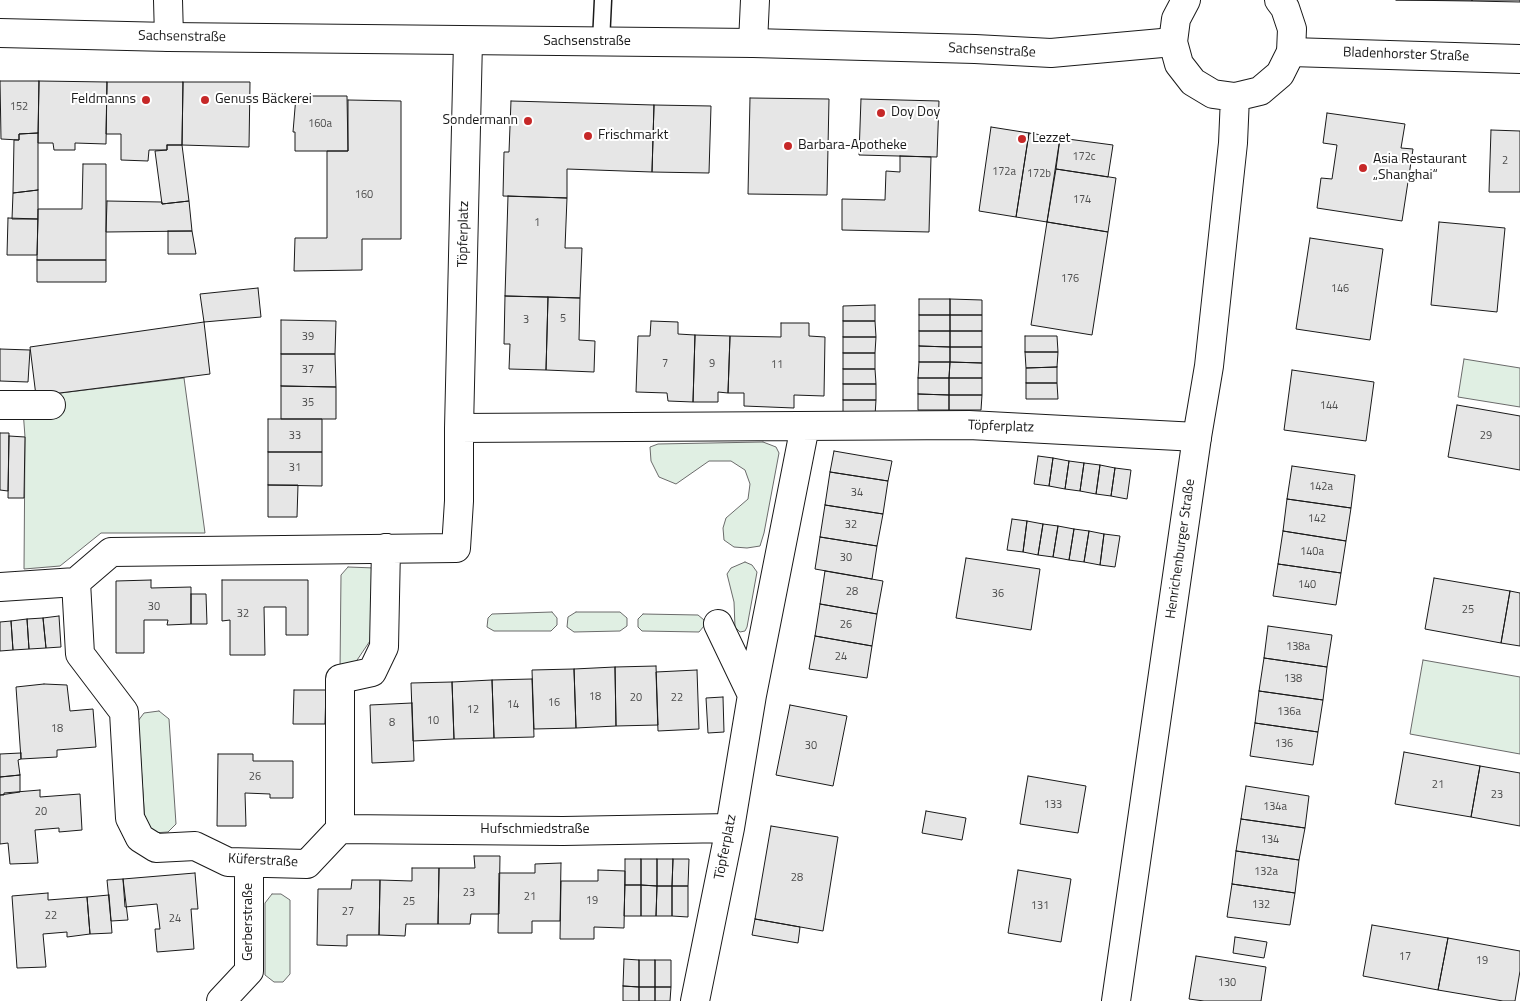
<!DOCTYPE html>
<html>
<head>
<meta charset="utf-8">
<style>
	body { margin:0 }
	canvas { display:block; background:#fff }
</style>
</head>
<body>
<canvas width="1520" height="1001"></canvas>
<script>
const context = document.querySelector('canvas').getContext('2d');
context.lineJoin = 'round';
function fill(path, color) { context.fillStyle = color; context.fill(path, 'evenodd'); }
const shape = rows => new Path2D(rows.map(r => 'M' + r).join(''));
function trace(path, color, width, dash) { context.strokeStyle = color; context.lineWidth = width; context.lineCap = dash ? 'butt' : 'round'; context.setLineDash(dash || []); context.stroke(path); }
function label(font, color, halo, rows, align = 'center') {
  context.font = font + ' "Titillium Web",sans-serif'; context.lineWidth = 4; context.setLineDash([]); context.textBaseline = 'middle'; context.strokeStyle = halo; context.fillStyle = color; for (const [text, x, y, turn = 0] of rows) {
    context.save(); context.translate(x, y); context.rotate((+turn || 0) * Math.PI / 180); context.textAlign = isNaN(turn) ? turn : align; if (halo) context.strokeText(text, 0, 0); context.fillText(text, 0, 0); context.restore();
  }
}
const green = shape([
	[1464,359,1520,368,1520,407,1458,397,1464,359],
	[184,378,205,533,101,533,60,566,24,569,25,437,23,410,36,396,184,378],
	[763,442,776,447,779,453,764,533,760,546,747,548,734,547,724,540,723,528,726,518,748,499,750,484,745,470,731,461,709,461,676,484,659,477,651,461,650,447,658,444,763,442],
	[745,562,752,565,757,572,747,627,745,631,740,632,735,627,734,602,727,574,731,568,745,562],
	[348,567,375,568,374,635,351,669,340,670,341,575,348,567],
	[552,612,557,618,557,625,551,631,494,631,487,627,488,618,492,614,552,612],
	[576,612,620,612,627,618,627,626,620,631,574,632,567,627,568,617,576,612],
	[643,614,698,615,704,620,704,626,699,632,642,631,638,627,638,619,643,614],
	[1423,660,1520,677,1520,754,1410,734,1423,660],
	[159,711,169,719,176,824,168,832,153,833,145,823,138,721,144,713,159,711],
	[272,894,281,894,290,900,290,974,283,982,274,982,265,975,265,903,272,894]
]);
fill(green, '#e0efe3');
trace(green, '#6a6a6a', 1);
const building = shape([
	[1396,0,1472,0,1472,1,1396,0],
	[1472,0,1520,0,1520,2,1472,1,1472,0],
	[0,81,39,81,38,133,19,134,19,140,1,139,0,81],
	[39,81,107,82,106,144,75,143,75,150,54,150,53,143,38,143,39,81],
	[107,82,183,82,182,145,167,145,167,150,149,150,148,161,121,160,121,134,106,134,107,82],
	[183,82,250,82,249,147,182,145,183,82],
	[296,96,347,96,348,151,295,151,295,132,293,132,296,96],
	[750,98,829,99,827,195,748,194,750,98],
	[861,99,939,101,937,157,859,155,861,99],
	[348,100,401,101,401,239,362,239,362,270,294,271,295,238,327,238,327,151,348,151,348,100],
	[511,101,654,105,652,172,567,169,567,198,503,196,504,152,509,152,511,101],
	[654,105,711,106,709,173,652,172,654,105],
	[1327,113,1405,124,1401,148,1413,149,1402,221,1317,208,1321,178,1332,179,1337,145,1323,143,1327,113],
	[991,127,1029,133,1016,217,979,211,991,127],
	[1491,130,1520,131,1520,192,1489,192,1491,130],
	[38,133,38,190,13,193,14,140,19,140,19,134,38,133],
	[1029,133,1060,138,1047,222,1016,217,1029,133],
	[1060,138,1113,145,1108,177,1056,169,1060,138],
	[167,145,182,145,189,201,162,204,155,151,167,150,167,145],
	[900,156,931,157,929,232,842,230,842,199,885,200,886,171,900,172,900,156],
	[83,164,106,164,106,260,37,260,38,209,82,209,83,164],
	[1056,169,1116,178,1108,232,1047,222,1056,169],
	[38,190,38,219,12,219,13,193,38,190],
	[508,196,567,198,565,248,582,248,580,298,505,296,508,196],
	[107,201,162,202,162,204,189,201,192,231,106,232,107,201],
	[8,218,38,219,37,255,7,255,8,218],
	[1047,222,1108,232,1092,335,1031,325,1047,222],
	[1439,222,1505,228,1497,312,1431,305,1439,222],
	[168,231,192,231,196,254,168,254,168,231],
	[1310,238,1383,249,1370,340,1296,329,1310,238],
	[37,260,106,260,106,282,37,282,37,260],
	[258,288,261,317,204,322,200,294,258,288],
	[505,296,548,297,546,370,509,369,510,344,504,344,505,296],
	[548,297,580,298,579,340,595,341,594,372,546,370,548,297],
	[919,299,950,299,950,315,919,315,919,299],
	[950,299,982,300,982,315,950,315,950,299],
	[875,305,875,321,843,321,843,306,875,305],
	[919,315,950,315,950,331,919,331,919,315],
	[950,315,982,315,982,331,950,331,950,315],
	[281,320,336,321,335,354,281,354,281,320],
	[651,321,678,322,678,334,695,335,693,402,668,401,667,393,636,392,638,336,650,336,651,321],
	[843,321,875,321,876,337,843,337,843,321],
	[204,322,210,374,36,396,30,347,204,322],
	[781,323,809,323,809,336,825,337,824,396,794,395,794,408,744,406,744,393,728,393,730,336,781,337,781,323],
	[919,331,950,331,950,347,919,346,919,331],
	[950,331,982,331,982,347,950,347,950,331],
	[695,335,730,336,728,393,718,392,718,402,693,402,695,335],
	[1025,336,1057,336,1058,352,1025,352,1025,336],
	[843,337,876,337,875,353,843,353,843,337],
	[919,346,950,347,950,362,919,362,919,346],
	[950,347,982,347,982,363,950,362,950,347],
	[0,349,30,350,28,382,0,381,0,349],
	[1025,352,1058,352,1057,367,1026,368,1025,352],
	[843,353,875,353,875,369,843,369,843,353],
	[281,354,335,354,336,387,281,386,281,354],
	[919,362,950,362,949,378,918,378,919,362],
	[950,362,982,363,982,378,949,378,950,362],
	[1057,367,1057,383,1026,383,1026,368,1057,367],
	[843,369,875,369,876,384,843,384,843,369],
	[1292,370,1374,382,1366,441,1284,430,1292,370],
	[918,378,949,378,949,395,918,394,918,378],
	[949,378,982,378,982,395,949,395,949,378],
	[1026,383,1057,383,1058,399,1026,399,1026,383],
	[843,384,876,384,876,400,843,400,843,384],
	[281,386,336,387,336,419,281,419,281,386],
	[918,394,949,395,949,410,918,410,918,394],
	[949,395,982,395,981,410,949,410,949,395],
	[843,400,876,400,875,416,843,416,843,400],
	[1457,405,1520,416,1520,470,1448,457,1457,405],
	[268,419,322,419,322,452,268,452,268,419],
	[0,433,9,433,8,491,0,490,0,433],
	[9,436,25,437,24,498,8,498,9,436],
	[834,451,892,461,888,481,830,472,834,451],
	[268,452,322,452,322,486,268,485,268,452],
	[1038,456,1053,458,1049,486,1034,484,1038,456],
	[1053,458,1069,461,1065,489,1049,486,1053,458],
	[1069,461,1084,463,1080,491,1065,489,1069,461],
	[1084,463,1100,465,1096,494,1080,491,1084,463],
	[1100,465,1115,468,1111,496,1096,494,1100,465],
	[1292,466,1355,475,1351,508,1287,499,1292,466],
	[1115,468,1131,470,1127,499,1111,496,1115,468],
	[830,472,888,481,883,514,825,505,830,472],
	[268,485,298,485,297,517,268,517,268,485],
	[1287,499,1351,508,1346,541,1283,531,1287,499],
	[825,505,883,514,877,546,820,537,825,505],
	[1012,519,1027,521,1023,552,1007,550,1012,519],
	[1027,521,1043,524,1038,555,1023,552,1027,521],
	[1043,524,1058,526,1053,557,1038,555,1043,524],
	[1058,526,1074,529,1069,560,1053,557,1058,526],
	[1074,529,1089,531,1084,562,1069,560,1074,529],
	[1089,531,1104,534,1100,565,1084,562,1089,531],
	[1283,531,1346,541,1341,573,1278,564,1283,531],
	[1104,534,1120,536,1115,567,1100,565,1104,534],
	[820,537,877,546,872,579,815,569,820,537],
	[966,558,1040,569,1031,630,956,618,966,558],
	[1278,564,1341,573,1336,605,1273,596,1278,564],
	[825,571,883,581,877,614,820,604,825,571],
	[1434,578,1510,591,1501,643,1425,629,1434,578],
	[151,580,151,588,191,587,191,624,167,625,168,620,144,620,144,653,116,653,116,581,151,580],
	[222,580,308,580,308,635,286,635,286,607,264,607,265,655,230,655,230,620,222,621,222,580],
	[1510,591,1520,593,1520,646,1501,643,1510,591],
	[191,594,206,594,207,624,191,624,191,594],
	[820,604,877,614,872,646,815,636,820,604],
	[59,616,61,647,46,648,43,618,59,616],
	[43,618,46,648,29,649,27,619,43,618],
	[27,619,29,649,13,650,11,621,27,619],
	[11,621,13,650,0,651,0,622,11,621],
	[1268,626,1332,635,1327,667,1264,658,1268,626],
	[815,636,872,646,867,678,809,669,815,636],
	[1264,658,1327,667,1323,700,1259,691,1264,658],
	[656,666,658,725,616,726,615,667,656,666],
	[615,667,616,726,576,728,574,669,615,667],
	[574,669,576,728,534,729,532,670,574,669],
	[697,670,699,729,658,731,656,672,697,670],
	[532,679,534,737,494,738,492,680,532,679],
	[492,680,494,738,454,739,452,682,492,680],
	[452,682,454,739,413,741,411,683,452,682],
	[44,684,67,685,70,711,93,709,96,747,57,750,57,757,21,759,16,687,44,684],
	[294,690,326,690,325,724,293,724,294,690],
	[1259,691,1323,700,1318,732,1255,723,1259,691],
	[723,697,724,732,708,733,706,698,723,697],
	[412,703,414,761,372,763,370,705,412,703],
	[790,705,847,716,833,786,776,775,790,705],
	[1255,723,1318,732,1313,765,1250,756,1255,723],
	[1404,752,1480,766,1471,817,1395,804,1404,752],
	[21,753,21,759,18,760,20,775,0,777,0,754,21,753],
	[218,754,253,754,253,761,293,761,293,798,270,798,270,794,245,793,246,826,217,826,218,754],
	[1480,766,1520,773,1520,826,1471,817,1480,766],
	[20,775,20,792,0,795,0,777,20,775],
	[1028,776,1086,786,1078,833,1020,824,1028,776],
	[1246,786,1309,796,1305,828,1241,819,1246,786],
	[40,790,40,797,80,794,82,830,59,832,59,828,35,830,38,863,10,864,8,843,0,844,0,795,4,795,4,793,40,790],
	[926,811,966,818,962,840,922,833,926,811],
	[1241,819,1305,828,1299,860,1236,851,1241,819],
	[771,826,838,837,823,931,755,919,771,826],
	[1236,851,1299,860,1295,893,1232,884,1236,851],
	[474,856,500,856,499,914,471,914,470,924,438,924,439,868,475,868,474,856],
	[625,859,641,859,641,885,625,885,625,859],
	[641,859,657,859,657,886,641,885,641,859],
	[657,859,673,859,672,886,657,886,657,859],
	[673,859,689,859,688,886,672,886,673,859],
	[561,863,560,921,532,921,532,933,498,933,499,873,535,873,535,864,561,863],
	[412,868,439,868,438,924,406,924,405,936,379,935,380,880,412,881,412,868],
	[598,870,625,871,624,928,594,927,594,939,560,939,561,881,598,881,598,870],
	[1018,870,1071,879,1061,942,1008,933,1018,870],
	[195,873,198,909,191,909,194,949,157,952,155,929,160,929,157,904,125,907,123,879,195,873],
	[123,879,128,920,111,921,107,880,123,879],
	[352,880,380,880,379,935,347,935,347,946,317,945,318,889,351,889,352,880],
	[1232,884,1295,893,1290,925,1227,917,1232,884],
	[625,885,641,885,641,916,624,916,625,885],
	[641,885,657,886,656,916,641,916,641,885],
	[657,886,672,886,672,916,656,916,657,886],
	[672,886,688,886,688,917,672,916,672,886],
	[48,893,48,900,87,897,90,934,67,937,67,932,43,934,46,967,17,968,12,896,48,893],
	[109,895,112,933,90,934,87,897,109,895],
	[755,919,800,927,798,943,752,935,755,919],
	[1372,925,1448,938,1438,990,1363,976,1372,925],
	[1235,937,1267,942,1264,958,1233,953,1235,937],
	[1448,938,1520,951,1520,971,1515,1001,1503,1001,1438,990,1448,938],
	[1196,956,1266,967,1261,1001,1204,1001,1189,999,1196,956],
	[624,959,639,960,639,987,623,986,624,959],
	[639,960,655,960,655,987,639,987,639,960],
	[655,960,671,960,671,987,655,987,655,960],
	[623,986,639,987,639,1001,623,1001,623,986],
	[639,987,655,987,655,1001,639,1001,639,987],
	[655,987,671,987,670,1001,655,1001,655,987]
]);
fill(building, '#e6e6e6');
trace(building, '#1a1a1a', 1);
const service = shape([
	[601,42,603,0]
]);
const minor = shape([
	[168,0,169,37],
	[753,43,755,0],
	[1291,52,1520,59],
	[0,405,51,405],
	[459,428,969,425,1197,437],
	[76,582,80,654,124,712,130,818,140,838,156,848,195,846,228,862,307,864,340,829,340,679,372,672,384,647,386,548],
	[0,587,76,582,111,552,456,548,459,501,459,428,468,41],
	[718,624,752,695],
	[340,829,563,831,730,828],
	[221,1001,249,971,249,863],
	[695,1001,730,828,752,695,805,426]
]);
const tertiary = shape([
	[0,33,169,37,753,43,975,49,1051,53,1173,42]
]);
const secondary = shape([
	[1186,0,1176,19,1173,42,1179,64,1193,82,1213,94,1235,97,1260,91,1280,74,1291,52,1292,29,1285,8,1279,0],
	[1116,1001,1197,437,1209,366,1233,143,1235,97]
]);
trace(service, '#1a1a1a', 19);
trace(minor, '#1a1a1a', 30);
trace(tertiary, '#1a1a1a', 30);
trace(secondary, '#1a1a1a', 30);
trace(service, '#fff', 16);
trace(minor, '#fff', 28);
trace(tertiary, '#fff', 28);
trace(secondary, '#fff', 28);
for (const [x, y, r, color] of [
	[146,100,5,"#c62828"],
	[205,100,5,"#c62828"],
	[881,113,5,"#c62828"],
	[528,121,5,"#c62828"],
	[588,136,5,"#c62828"],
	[1022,139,5,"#c62828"],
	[788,146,5,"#c62828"],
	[1363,168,5,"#c62828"]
]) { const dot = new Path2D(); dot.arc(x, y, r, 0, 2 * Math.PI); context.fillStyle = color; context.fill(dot); trace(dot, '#fff', 2); }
label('11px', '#4d4d4d', null, [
	["152",19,107],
	["160a",320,124],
	["172c",1084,157],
	["2",1505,161],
	["172a",1004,172],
	["172b",1039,174],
	["160",364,195],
	["174",1082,200],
	["1",537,223],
	["176",1070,279],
	["146",1340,289],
	["5",563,319],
	["3",526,320],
	["39",308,337],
	["7",665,364],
	["9",712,364],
	["11",777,365],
	["37",308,370],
	["35",308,403],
	["144",1329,406],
	["33",295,436],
	["29",1486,436],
	["31",295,468],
	["142a",1321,487],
	["34",857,493],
	["142",1317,519],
	["32",851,525],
	["140a",1312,552],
	["30",846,558],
	["140",1307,585],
	["28",852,592],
	["36",998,594],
	["30",154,607],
	["25",1468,610],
	["32",243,614],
	["26",846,625],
	["138a",1298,647],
	["24",841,657],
	["138",1293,679],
	["18",595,697],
	["20",636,698],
	["22",677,698],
	["16",554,703],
	["14",513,705],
	["12",473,710],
	["136a",1289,712],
	["10",433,721],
	["8",392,723],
	["18",57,729],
	["136",1284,744],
	["30",811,746],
	["26",255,777],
	["21",1438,785],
	["23",1497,795],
	["133",1053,805],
	["134a",1275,807],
	["20",41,812],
	["134",1270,840],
	["132a",1266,872],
	["28",797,878],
	["23",469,893],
	["21",530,897],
	["19",592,901],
	["25",409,902],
	["132",1261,905],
	["131",1040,906],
	["27",348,912],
	["22",51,916],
	["24",175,919],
	["17",1405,957],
	["19",1482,961],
	["130",1227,983]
]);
label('14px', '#1a1a1a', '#fff', [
	["Sachsenstraße",182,37,1],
	["Sachsenstraße",587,42],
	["Sachsenstraße",992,51,3],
	["Bladenhorster Straße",1406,55,2],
	["Töpferplatz",464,234,-89],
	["Töpferplatz",1001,427,2],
	["Henrichenburger Straße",1181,549,-82],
	["Hufschmiedstraße",535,830],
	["Töpferplatz",726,847,-79],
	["Küferstraße",263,861,3],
	["Gerberstraße",249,922,-90]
]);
label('14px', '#1a1a1a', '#fff', [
	["Feldmanns",136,100,"right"],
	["Genuss Bäckerei",215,100],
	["Doy Doy",891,113],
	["Sondermann",518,121,"right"],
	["Frischmarkt",598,136],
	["Lezzet",1032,139],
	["Barbara-Apotheke",798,146],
	["Asia Restaurant",1373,160],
	["„Shanghai“",1373,176]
], 'left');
</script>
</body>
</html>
